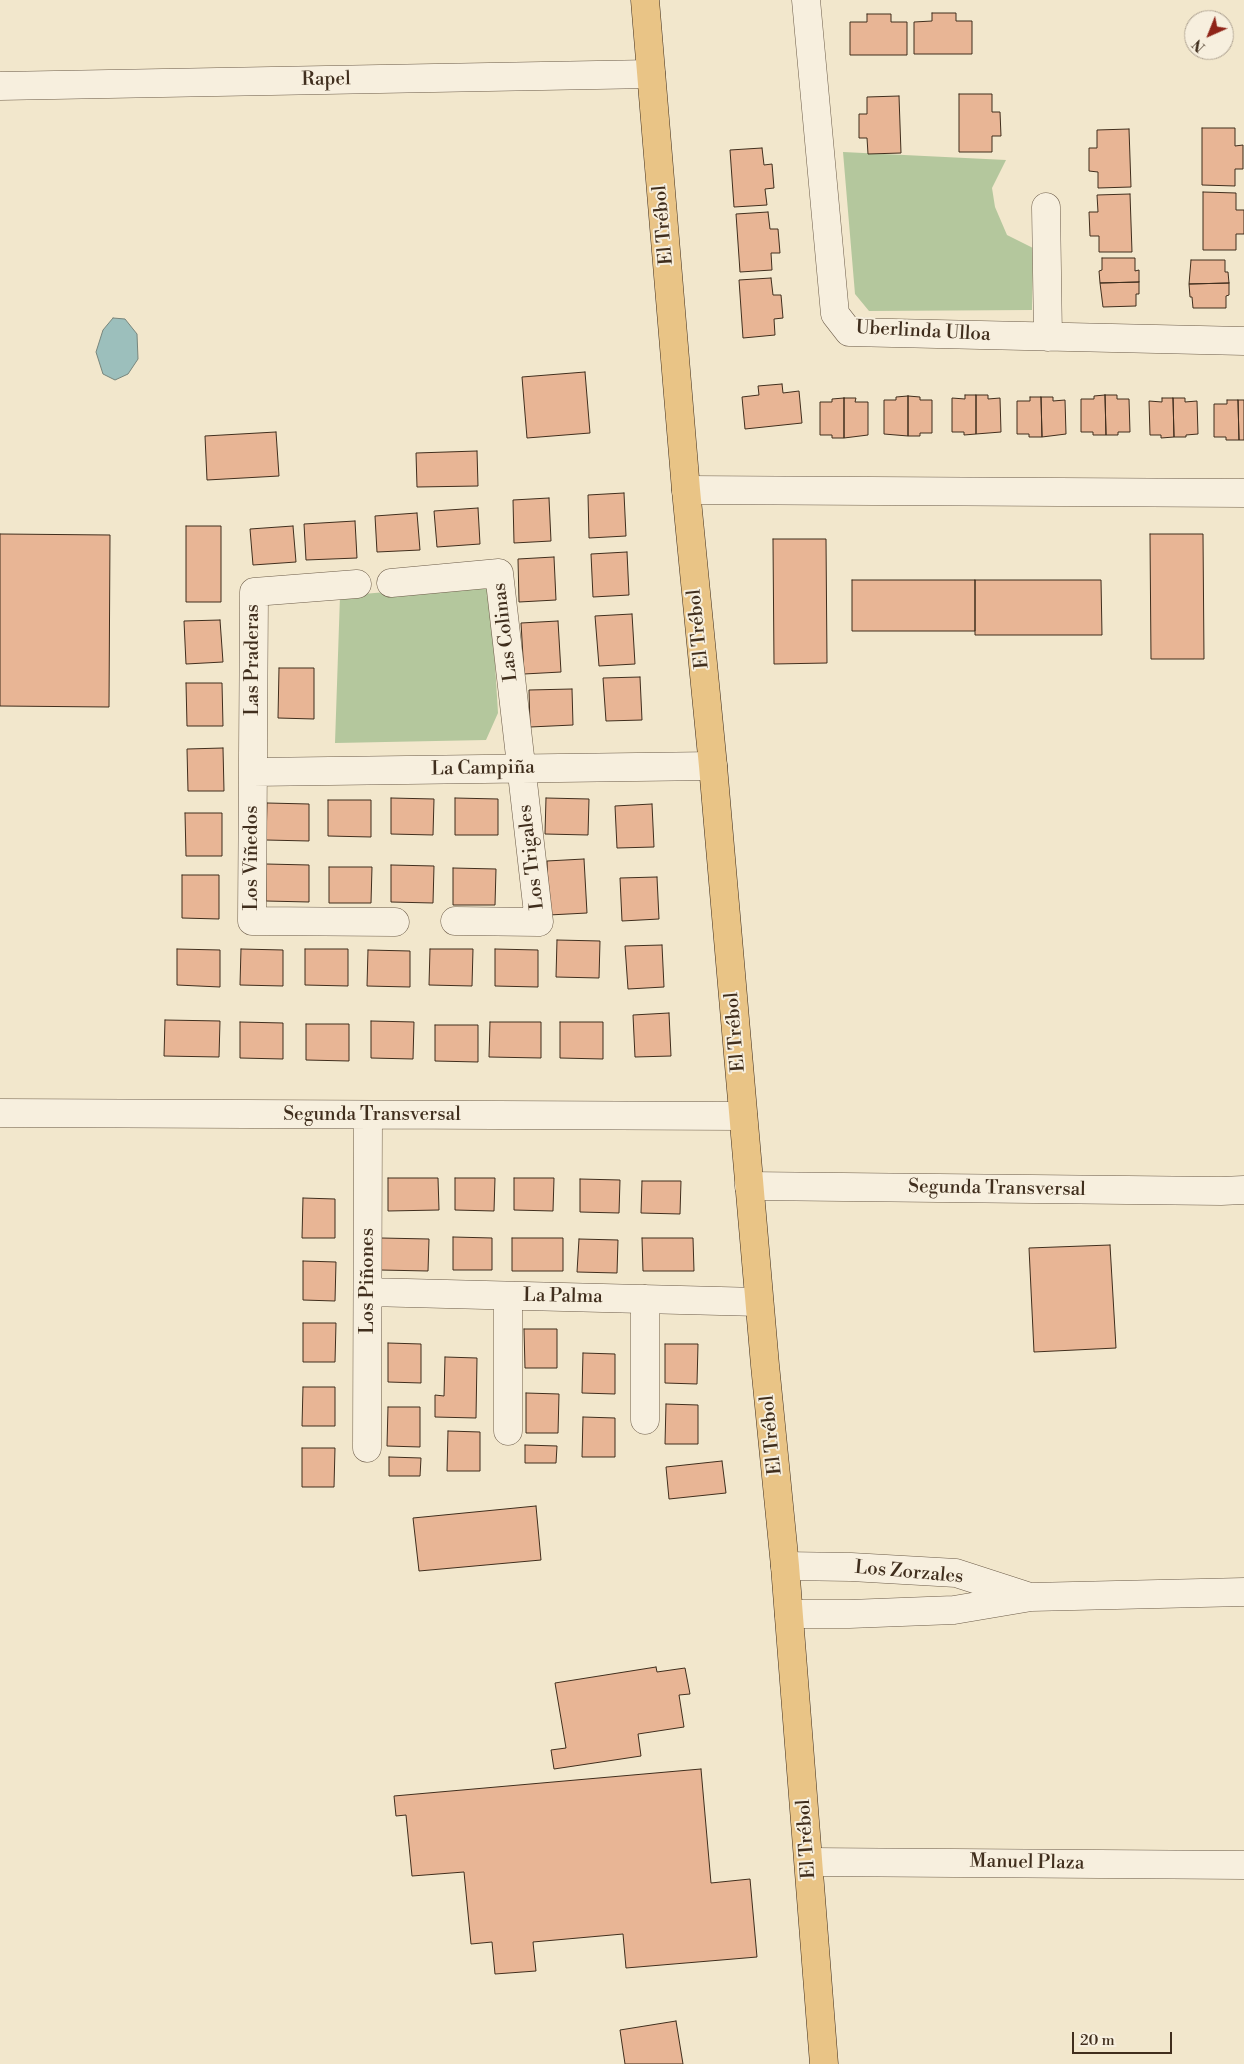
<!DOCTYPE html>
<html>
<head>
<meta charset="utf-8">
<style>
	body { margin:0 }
	#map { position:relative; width:1244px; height:2064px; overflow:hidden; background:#f2e7cc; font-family:"Libre Bodoni",serif }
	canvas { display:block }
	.north { position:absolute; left:1184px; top:10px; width:50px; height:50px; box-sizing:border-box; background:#f7efde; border:1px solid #aea291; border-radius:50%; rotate:224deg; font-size:14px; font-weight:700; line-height:20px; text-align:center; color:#402e1d }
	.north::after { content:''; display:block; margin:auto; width:18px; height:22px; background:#8f2418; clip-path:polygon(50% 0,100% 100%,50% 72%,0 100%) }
	.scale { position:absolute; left:1072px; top:2032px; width:100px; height:22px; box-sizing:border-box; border:2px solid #402e1d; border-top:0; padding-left:6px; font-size:15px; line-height:18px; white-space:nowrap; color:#402e1d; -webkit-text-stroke:4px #f7efde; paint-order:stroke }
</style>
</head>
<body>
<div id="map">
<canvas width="1244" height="2064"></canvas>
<div class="north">N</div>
<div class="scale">20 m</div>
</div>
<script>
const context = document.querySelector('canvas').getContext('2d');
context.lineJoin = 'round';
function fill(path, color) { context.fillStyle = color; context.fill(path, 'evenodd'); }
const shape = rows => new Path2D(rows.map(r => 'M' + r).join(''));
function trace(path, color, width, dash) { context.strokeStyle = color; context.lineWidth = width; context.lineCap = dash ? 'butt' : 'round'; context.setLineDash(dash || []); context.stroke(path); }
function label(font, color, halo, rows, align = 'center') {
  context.font = font + ' "Libre Bodoni",serif'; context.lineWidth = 4; context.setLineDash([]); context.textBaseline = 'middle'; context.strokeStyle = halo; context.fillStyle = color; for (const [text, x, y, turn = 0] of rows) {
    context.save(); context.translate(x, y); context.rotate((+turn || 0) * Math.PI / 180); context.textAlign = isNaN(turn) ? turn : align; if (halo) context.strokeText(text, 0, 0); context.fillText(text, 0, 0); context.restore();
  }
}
fill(shape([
	[843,152,1006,160,992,188,995,207,1007,235,1033,248,1032,310,869,311,855,294],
	[490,583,498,713,486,740,335,743,340,596]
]), '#b4c79d');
const water = shape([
	[113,318,125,319,137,334,138,359,128,374,115,380,103,374,96,352,103,330,113,318]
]);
fill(water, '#9cbfbc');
trace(water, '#77857c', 1);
const building = shape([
	[932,13,956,13,956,21,972,21,972,54,914,54,914,22,932,21,932,13],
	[867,14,891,14,891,22,907,22,907,55,850,55,850,22,867,22,867,14],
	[959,94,992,94,992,112,1000,112,1001,136,992,136,992,152,959,152,959,94],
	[899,96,901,153,868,154,867,138,859,138,859,114,867,114,867,97,899,96],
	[1202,128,1235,128,1235,146,1243,145,1243,169,1235,169,1235,186,1202,185,1202,128],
	[1129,129,1131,187,1098,188,1098,172,1089,171,1089,148,1097,148,1097,130,1129,129],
	[762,148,764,165,772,164,774,188,765,189,767,205,734,207,730,150,762,148],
	[1203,192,1236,193,1236,210,1244,210,1244,234,1236,234,1236,250,1203,250,1203,192],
	[1130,194,1132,252,1099,252,1099,236,1090,236,1089,212,1098,212,1097,195,1130,194],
	[768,212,770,229,778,229,780,253,771,253,772,270,740,272,736,214,768,212],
	[1102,258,1135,258,1135,271,1139,270,1139,282,1100,283,1099,271,1102,270,1102,258],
	[1191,260,1225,260,1225,272,1228,272,1229,283,1189,284,1191,260],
	[771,278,773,295,781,295,783,318,774,319,775,335,743,338,739,280,771,278],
	[1139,282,1139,294,1136,294,1136,306,1103,307,1100,283,1139,282],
	[1229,283,1229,295,1226,296,1226,308,1193,308,1192,297,1190,297,1189,284,1229,283],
	[585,372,590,433,527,438,522,377,585,372],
	[782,384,783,393,799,391,802,423,745,429,742,397,759,395,758,386,782,384],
	[965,395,976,395,976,434,964,435,964,432,952,432,952,398,965,399,965,395],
	[976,395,988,395,988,399,1000,398,1001,432,976,434,976,395],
	[1105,395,1106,435,1093,435,1093,432,1081,432,1081,399,1094,399,1094,396,1105,395],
	[1105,395,1117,395,1117,399,1129,399,1130,432,1118,432,1118,435,1106,435,1105,395],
	[908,396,908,436,884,434,884,400,896,400,896,397,908,396],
	[908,396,920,397,920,400,932,400,932,433,920,433,920,436,908,436,908,396],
	[1030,397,1041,397,1042,437,1029,437,1029,434,1017,434,1017,401,1030,401,1030,397],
	[1041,397,1053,397,1053,401,1065,400,1066,434,1042,437,1041,397],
	[844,398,856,398,855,402,868,402,868,435,844,438,844,398],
	[844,398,844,438,832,438,832,435,820,435,820,402,832,402,832,399,844,398],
	[1162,398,1173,398,1174,437,1161,438,1161,435,1150,435,1149,401,1162,402,1162,398],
	[1173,398,1185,398,1185,402,1197,401,1198,434,1186,435,1186,437,1174,437,1173,398],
	[1227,400,1238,400,1239,440,1226,440,1226,437,1214,437,1214,404,1227,404,1227,400],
	[1238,400,1244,400,1244,440,1239,440,1238,400],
	[276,432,279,476,207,480,205,436,276,432],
	[477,451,478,486,417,487,416,453,477,451],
	[624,493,626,536,589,538,588,495,624,493],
	[549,498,551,541,514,543,513,500,549,498],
	[478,508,480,544,437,547,434,511,478,508],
	[417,513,420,550,377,552,375,516,417,513],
	[355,521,357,558,306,560,304,524,355,521],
	[186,526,221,526,221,602,186,602,186,526],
	[293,526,296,562,253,565,250,529,293,526],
	[0,534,110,535,109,707,0,706,0,534],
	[1150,534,1203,534,1204,659,1151,659,1150,534],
	[773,539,826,539,827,663,774,664,773,539],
	[627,552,629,595,593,597,591,554,627,552],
	[554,557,556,600,519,602,518,559,554,557],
	[852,580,975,580,975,631,852,631,852,580],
	[975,580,1101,580,1102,635,975,635,975,580],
	[632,614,635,664,599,666,595,616,632,614],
	[220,620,223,662,186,664,184,621,220,620],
	[558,621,561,672,524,674,521,623,558,621],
	[279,668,314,668,314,719,278,718,279,668],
	[640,677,642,720,606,721,603,678,640,677],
	[186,683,222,683,223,726,187,726,186,683],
	[572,689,573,725,530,727,529,690,572,689],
	[223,748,224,791,188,791,187,749,223,748],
	[391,798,434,799,433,835,391,834,391,798],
	[455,798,498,799,498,835,455,835,455,798],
	[546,798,589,799,588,835,545,834,546,798],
	[328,800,371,800,371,837,328,836,328,800],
	[267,803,309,804,309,841,266,840,267,803],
	[652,804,654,847,617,848,615,806,652,804],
	[185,813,222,813,222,856,186,856,185,813],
	[584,859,587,913,549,915,547,861,584,859],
	[266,864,309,865,309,902,266,901,266,864],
	[391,865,434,866,433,903,391,902,391,865],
	[329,867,372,867,371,903,329,903,329,867],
	[453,868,496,869,495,905,453,905,453,868],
	[182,875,219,875,219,919,182,918,182,875],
	[657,877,659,919,622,921,620,878,657,877],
	[557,940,600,941,599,978,556,977,557,940],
	[662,945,664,987,628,989,625,946,662,945],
	[177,949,220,950,220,987,177,985,177,949],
	[241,949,283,950,283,986,240,985,241,949],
	[305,949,348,949,348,986,305,985,305,949],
	[430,949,473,949,472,986,429,985,430,949],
	[495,949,538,950,538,987,495,986,495,949],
	[368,950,410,951,410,987,367,986,368,950],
	[669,1013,671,1056,635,1057,633,1015,669,1013],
	[165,1020,220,1021,219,1057,164,1056,165,1020],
	[371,1021,414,1022,413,1059,371,1058,371,1021],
	[240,1022,283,1023,283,1059,240,1058,240,1022],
	[490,1022,541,1022,541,1058,489,1057,490,1022],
	[560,1022,603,1022,603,1059,560,1058,560,1022],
	[306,1024,349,1024,349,1061,306,1060,306,1024],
	[435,1025,478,1025,478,1062,435,1061,435,1025],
	[388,1178,438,1178,439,1210,388,1211,388,1178],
	[455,1178,495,1178,494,1211,455,1210,455,1178],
	[514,1178,554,1178,553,1211,514,1210,514,1178],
	[580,1179,620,1180,619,1213,580,1212,580,1179],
	[642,1181,681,1181,680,1214,641,1213,642,1181],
	[303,1198,335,1199,335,1238,302,1238,303,1198],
	[453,1237,492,1238,492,1270,453,1270,453,1237],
	[381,1238,429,1239,428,1271,380,1270,381,1238],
	[512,1238,563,1238,563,1271,512,1271,512,1238],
	[642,1238,693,1238,694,1271,643,1271,642,1238],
	[579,1239,618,1240,617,1273,577,1272,579,1239],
	[1110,1245,1116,1348,1034,1352,1029,1248,1110,1245],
	[303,1261,336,1262,335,1301,303,1300,303,1261],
	[303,1323,336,1323,335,1362,303,1362,303,1323],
	[524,1329,557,1329,557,1368,525,1368,524,1329],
	[388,1343,421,1344,421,1383,388,1382,388,1343],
	[665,1344,698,1344,697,1384,665,1383,665,1344],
	[583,1353,615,1354,615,1394,582,1393,583,1353],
	[445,1357,477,1358,476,1418,435,1417,435,1395,444,1396,445,1357],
	[303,1387,335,1387,335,1426,302,1426,303,1387],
	[526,1393,559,1394,558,1433,526,1433,526,1393],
	[666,1404,698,1405,698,1444,665,1444,666,1404],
	[388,1407,420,1407,420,1447,387,1446,388,1407],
	[583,1417,615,1418,615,1457,582,1457,583,1417],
	[448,1431,480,1432,480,1471,447,1471,448,1431],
	[525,1445,557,1446,556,1463,525,1463,525,1445],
	[302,1448,335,1448,334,1487,302,1487,302,1448],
	[389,1457,421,1458,420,1476,389,1476,389,1457],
	[722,1461,726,1493,669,1499,666,1467,722,1461],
	[536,1506,541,1560,419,1571,413,1518,536,1506],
	[656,1667,657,1672,685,1668,690,1694,679,1695,684,1727,638,1734,641,1756,554,1769,551,1750,566,1748,555,1683,656,1667],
	[701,1769,711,1883,750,1879,757,1957,626,1968,623,1934,533,1942,536,1971,495,1974,492,1942,471,1944,464,1872,412,1876,406,1815,396,1816,394,1796,701,1769],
	[676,2021,683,2064,625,2064,620,2030,676,2021]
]);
fill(building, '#e8b595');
trace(building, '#402e1d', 1);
const minor = shape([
	[806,0,835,314,849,332,1244,341],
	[0,86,651,74],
	[1046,207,1048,337],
	[686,490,1244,493],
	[391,583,499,573,539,922,455,921],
	[357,584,254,592,252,921,395,922],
	[253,772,713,766],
	[0,1113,743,1116],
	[749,1186,1221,1191,1244,1190],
	[368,1292,759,1302],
	[645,1420,645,1299],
	[508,1431,508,1296],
	[367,1448,368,1115],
	[785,1566,851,1567,956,1573,1027,1596],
	[789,1614,849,1614,954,1610,1031,1597,1244,1592],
	[809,1862,1244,1865]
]);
const major = shape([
	[645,0,686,490,713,766,765,1365,785,1566,824,2064]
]);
trace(minor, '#6c5c49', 29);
trace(major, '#402e1d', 29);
trace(minor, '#f7efde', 28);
trace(major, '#e9c486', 28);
label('19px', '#402e1d', '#f7efde', [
	["Rapel",326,80,-1],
	["El Trébol",664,225,-95],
	["Uberlinda Ulloa",923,332,3],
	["El Trébol",699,629,-96],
	["Las Colinas",506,632,-97],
	["Las Praderas",253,660,-90],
	["La Campiña",483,769,-1],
	["Los Trigales",532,857,-97],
	["Los Viñedos",252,858,-90],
	["El Trébol",736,1032,-95],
	["Segunda Transversal",372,1115],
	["Segunda Transversal",997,1189,1],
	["Los Piñones",368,1281,-90],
	["La Palma",563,1297,1],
	["El Trébol",772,1435,-96],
	["Los Zorzales",909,1573,5],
	["El Trébol",807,1839,-94],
	["Manuel Plaza",1027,1863,1]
]);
</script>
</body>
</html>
